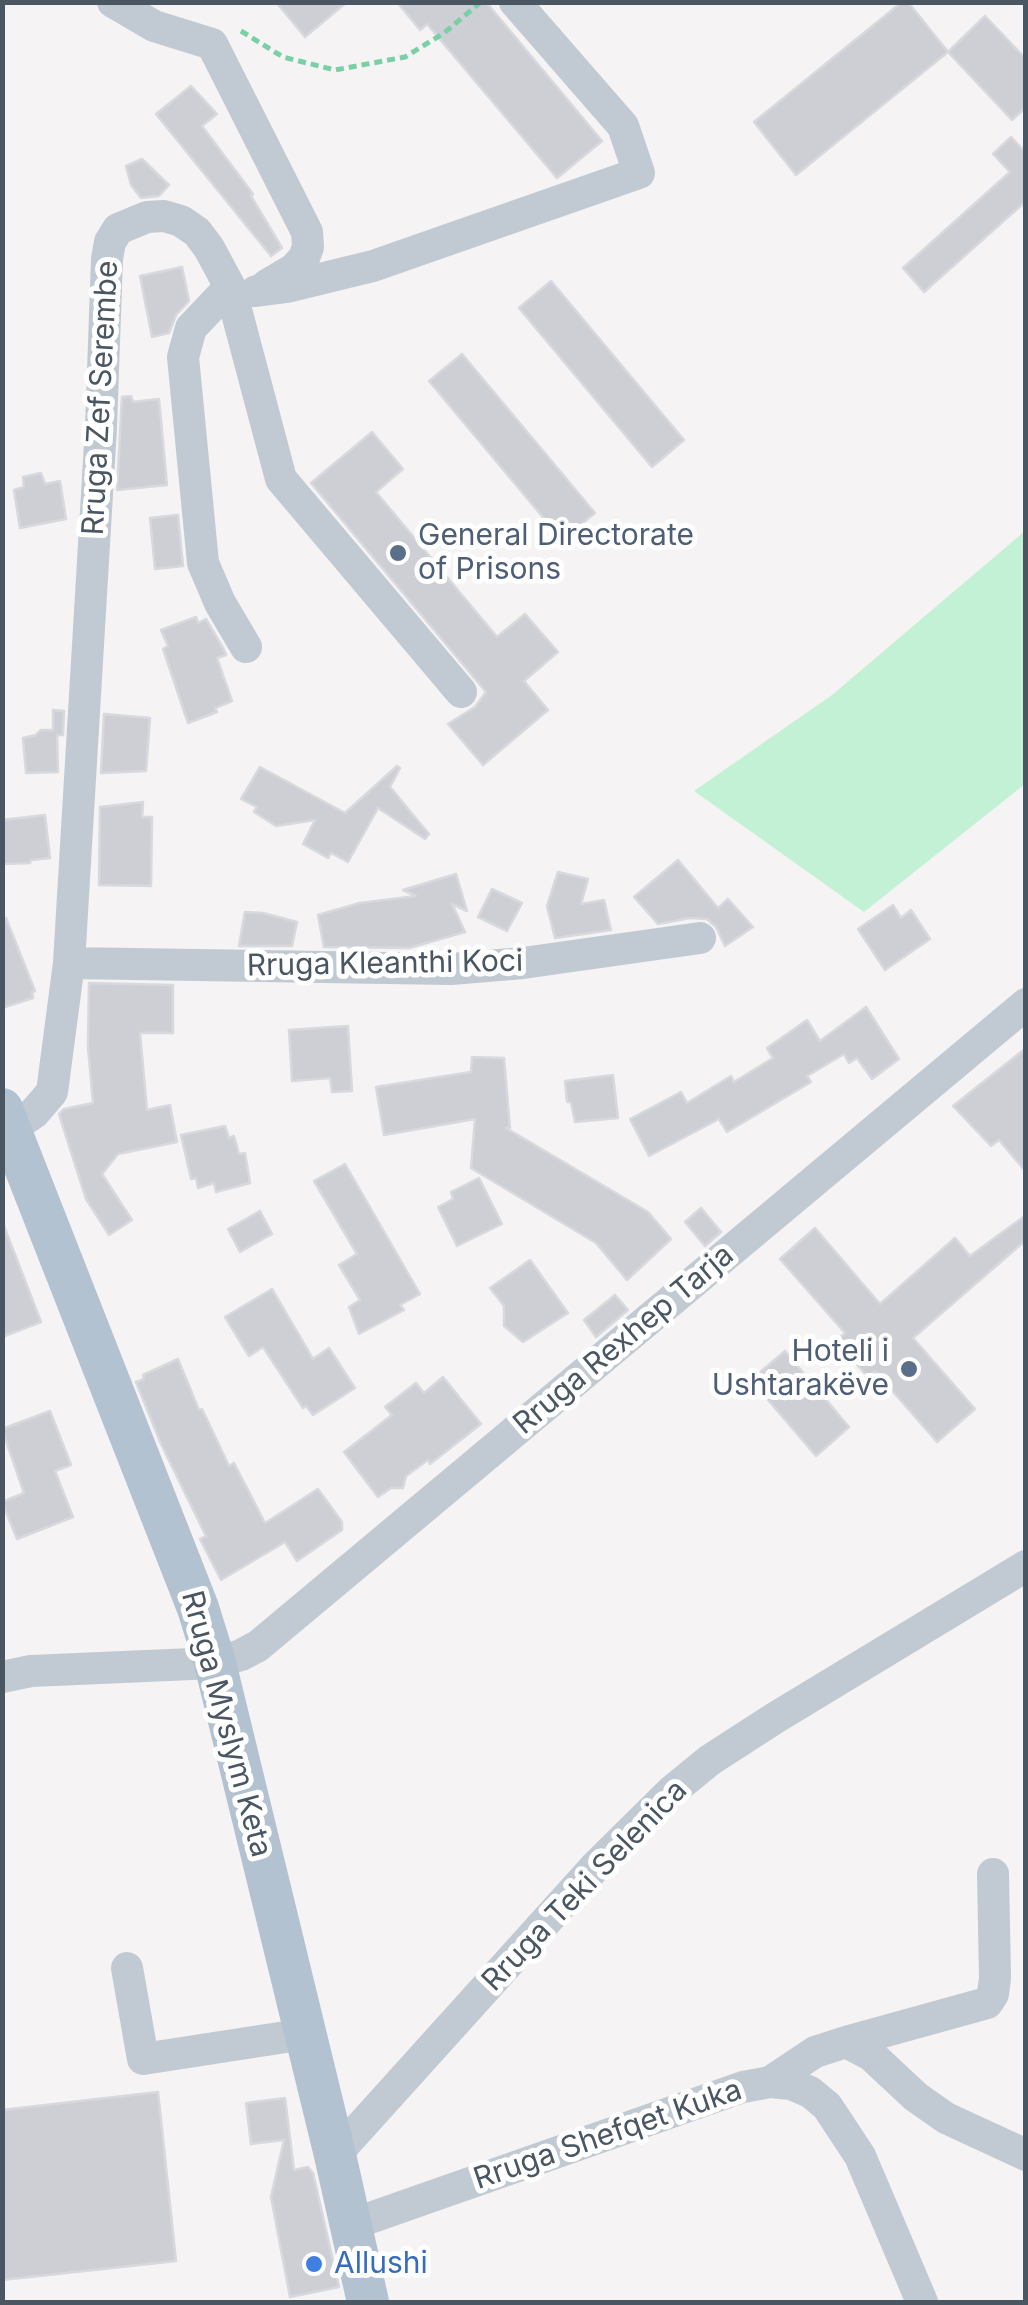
<!DOCTYPE html>
<html>
<head>
<meta charset="utf-8">
<style>
	body { margin:0 }
	#map { position:relative; width:1028px; height:2305px; overflow:hidden; background:#f5f3f3; font-family:Inter,sans-serif }
	canvas { display:block }
	.frame { position:absolute; inset:0; border:5px solid #4a5661; pointer-events:none }
</style>
</head>
<body>
<div id="map">
<canvas width="1028" height="2305"></canvas>
<div class="frame"></div>
</div>
<script>
const context = document.querySelector('canvas').getContext('2d');
context.lineJoin = 'round';
function fill(path, color) { context.fillStyle = color; context.fill(path, 'evenodd'); }
const shape = rows => new Path2D(rows.map(r => 'M' + r).join(''));
function trace(path, color, width, dash) { context.strokeStyle = color; context.lineWidth = width; context.lineCap = dash ? 'butt' : 'round'; context.setLineDash(dash || []); context.stroke(path); }
function label(font, color, halo, rows, align = 'center') {
  context.font = font + ' Inter,sans-serif'; context.lineWidth = 10; context.setLineDash([]); context.textBaseline = 'middle'; context.strokeStyle = halo; context.fillStyle = color; for (const [text, x, y, turn = 0] of rows) {
    context.save(); context.translate(x, y); context.rotate((+turn || 0) * Math.PI / 180); context.textAlign = isNaN(turn) ? turn : align; if (halo) context.strokeText(text, 0, 0); context.fillText(text, 0, 0); context.restore();
  }
}
fill(shape([
	[1025,531,1025,784,864,912,694,791,832,695]
]), '#c3f1d5');
const building = shape([
	[276,2,347,2,305,37,276,2],
	[397,2,486,2,602,141,557,178,427,24,420,30,397,2],
	[902,2,908,2,948,52,796,175,754,122,902,2],
	[985,16,1026,59,1026,107,1012,120,948,52,985,16],
	[191,86,217,114,202,126,253,194,251,196,282,248,271,256,156,114,191,86],
	[1011,137,1026,153,1026,201,924,292,903,268,1010,172,993,154,1011,137],
	[142,159,169,185,159,196,141,198,131,185,126,166,142,159],
	[182,267,189,301,176,315,169,333,152,337,140,276,182,267],
	[551,281,684,440,652,467,519,308,551,281],
	[462,354,595,513,562,540,429,381,462,354],
	[131,396,133,402,159,399,167,485,117,490,122,397,131,396],
	[372,432,403,469,376,492,497,637,525,614,558,652,524,681,548,710,483,765,448,724,475,707,486,692,311,483,372,432],
	[41,473,45,484,60,481,66,519,20,528,14,490,24,487,23,477,41,473],
	[178,515,183,566,155,569,150,518,178,515],
	[196,617,198,623,206,619,223,648,226,655,217,658,232,701,215,708,217,712,188,723,163,649,168,646,161,630,196,617],
	[53,710,64,711,63,735,57,735,58,772,26,773,23,738,36,735,41,730,53,730,53,710],
	[104,714,150,718,146,771,101,773,104,714],
	[397,766,400,768,390,787,429,834,425,839,378,808,348,862,331,853,328,858,303,844,315,820,276,826,254,812,257,807,241,799,260,767,345,813,397,766],
	[143,802,142,817,152,817,151,886,99,885,100,807,143,802],
	[45,815,50,858,31,860,30,863,2,864,2,820,45,815],
	[678,860,718,908,728,899,753,927,725,946,716,927,707,919,690,918,658,924,634,897,678,860],
	[558,872,588,879,581,904,604,900,611,930,555,938,547,906,558,872],
	[456,874,467,911,452,904,465,932,409,948,324,947,318,915,360,903,416,896,403,890,456,874],
	[492,889,522,903,507,931,478,917,492,889],
	[893,905,901,918,911,910,930,939,885,970,858,929,893,905],
	[245,912,263,913,297,922,292,946,239,946,245,912],
	[2,918,6,918,35,991,32,992,33,998,2,1008,2,918],
	[89,983,173,985,173,1033,140,1033,147,1110,170,1105,177,1142,118,1154,102,1174,132,1220,109,1235,86,1199,59,1114,64,1109,93,1103,88,1047,89,983],
	[866,1007,899,1059,872,1079,857,1058,849,1063,844,1054,807,1076,811,1082,727,1132,719,1119,649,1156,630,1119,681,1092,687,1103,731,1076,734,1082,773,1058,767,1048,807,1020,820,1041,866,1007],
	[348,1026,352,1091,332,1092,330,1078,292,1081,289,1030,348,1026],
	[1026,1048,1026,1172,999,1140,991,1146,953,1106,1026,1048],
	[472,1057,504,1058,510,1128,506,1128,648,1212,671,1239,627,1280,596,1243,471,1168,475,1119,384,1135,376,1087,471,1072,472,1057],
	[613,1075,618,1118,575,1122,571,1102,567,1102,565,1081,613,1075],
	[225,1126,229,1138,234,1136,239,1154,245,1153,250,1183,216,1192,214,1183,198,1188,196,1178,191,1179,181,1135,225,1126],
	[345,1164,420,1294,400,1305,404,1310,359,1334,349,1307,360,1300,339,1265,357,1254,314,1181,345,1164],
	[479,1178,502,1224,457,1246,438,1207,453,1199,451,1192,479,1178],
	[701,1208,721,1232,705,1246,685,1222,701,1208],
	[260,1211,272,1234,240,1252,228,1229,260,1211],
	[1026,1215,1026,1240,913,1338,975,1409,937,1442,875,1371,868,1377,836,1341,845,1333,780,1259,815,1228,880,1304,955,1238,970,1256,1026,1215],
	[4,1226,41,1322,2,1337,2,1227,4,1226],
	[530,1260,568,1313,523,1342,504,1326,504,1306,490,1288,530,1260],
	[272,1289,313,1359,329,1348,355,1388,313,1415,306,1406,303,1408,263,1347,249,1356,225,1317,272,1289],
	[615,1295,628,1310,596,1337,584,1320,615,1295],
	[785,1351,849,1427,816,1456,751,1380,785,1351],
	[178,1359,199,1410,202,1409,229,1466,234,1463,265,1523,318,1489,342,1522,342,1530,297,1561,285,1542,221,1580,200,1539,206,1536,161,1444,136,1382,144,1379,143,1375,178,1359],
	[443,1377,481,1424,430,1464,428,1460,406,1476,403,1488,391,1488,378,1497,344,1452,392,1415,385,1407,416,1383,424,1393,443,1377],
	[50,1411,71,1465,55,1471,73,1517,17,1539,2,1502,24,1493,2,1429,50,1411],
	[158,2092,176,2261,2,2280,2,2110,158,2092],
	[285,2098,294,2170,308,2167,313,2173,339,2287,290,2297,271,2197,284,2140,251,2144,246,2103,285,2098]
]);
fill(building, '#cdcfd5');
trace(building, '#d7d9de', 2.5);
trace(shape([
	[241,31,283,57,335,70,405,57,444,33,481,2]
]), '#7ad0a6', 5, [8, 5]);
trace(shape([
	[113,2,154,26,212,44,307,232,308,247,304,258,294,269,267,285],
	[230,287,191,328,183,357,203,563,220,603,246,647],
	[256,291,287,287,373,266,639,173,623,126,515,2],
	[69,963,451,969,523,963,700,938],
	[10,1129,34,1113,52,1092,69,963,101,427,107,259,110,242,118,229,147,217,164,216,181,221,197,232,209,248,230,287,281,479,461,692],
	[2,1677,31,1671,215,1663,241,1655,258,1646,1026,1004],
	[127,1968,143,2059,305,2034],
	[846,2042,987,2003,993,1994,995,1978,993,1874],
	[770,2082,815,2052,846,2042,871,2055,916,2097,946,2118,1026,2155],
	[335,2155,595,1867,672,1791,710,1760,775,1718,1026,1566],
	[350,2225,743,2087,770,2082,791,2084,810,2092,827,2106,860,2156,922,2302]
]), '#c1cad2', 32);
trace(shape([
	[2,1109,198,1608,215,1663,335,2155,368,2302]
]), '#b3c2d1', 42);
for (const [x, y, r, color] of [
	[398,553,10,"#5c6f8a"],
	[909,1369,10,"#5c6f8a"],
	[314,2264,10,"#3f7fe0"]
]) { const dot = new Path2D(); dot.arc(x, y, r, 0, 2 * Math.PI); context.fillStyle = color; context.fill(dot); trace(dot, '#fff', 4); }
label('30px', '#4a5661', '#fff', [
	["Rruga Zef Serembe",101,398,-87],
	["Rruga Kleanthi Koci",385,964,-1],
	["Rruga Rexhep Tarja",624,1340,-40],
	["Rruga Myslym Keta",226,1724,75],
	["Rruga Teki Selenica",585,1886,-46],
	["Rruga Shefqet Kuka",608,2135,-19]
]);
label('30px', '#4e5e75', '#fff', [
	["General Directorate",418,536],
	["of Prisons",418,570],
	["Hoteli i",889,1352,"right"],
	["Ushtarakëve",889,1386,"right"]
], 'left');
label('30px', '#366cbe', '#fff', [
	["Allushi",334,2264]
], 'left');
</script>
</body>
</html>
